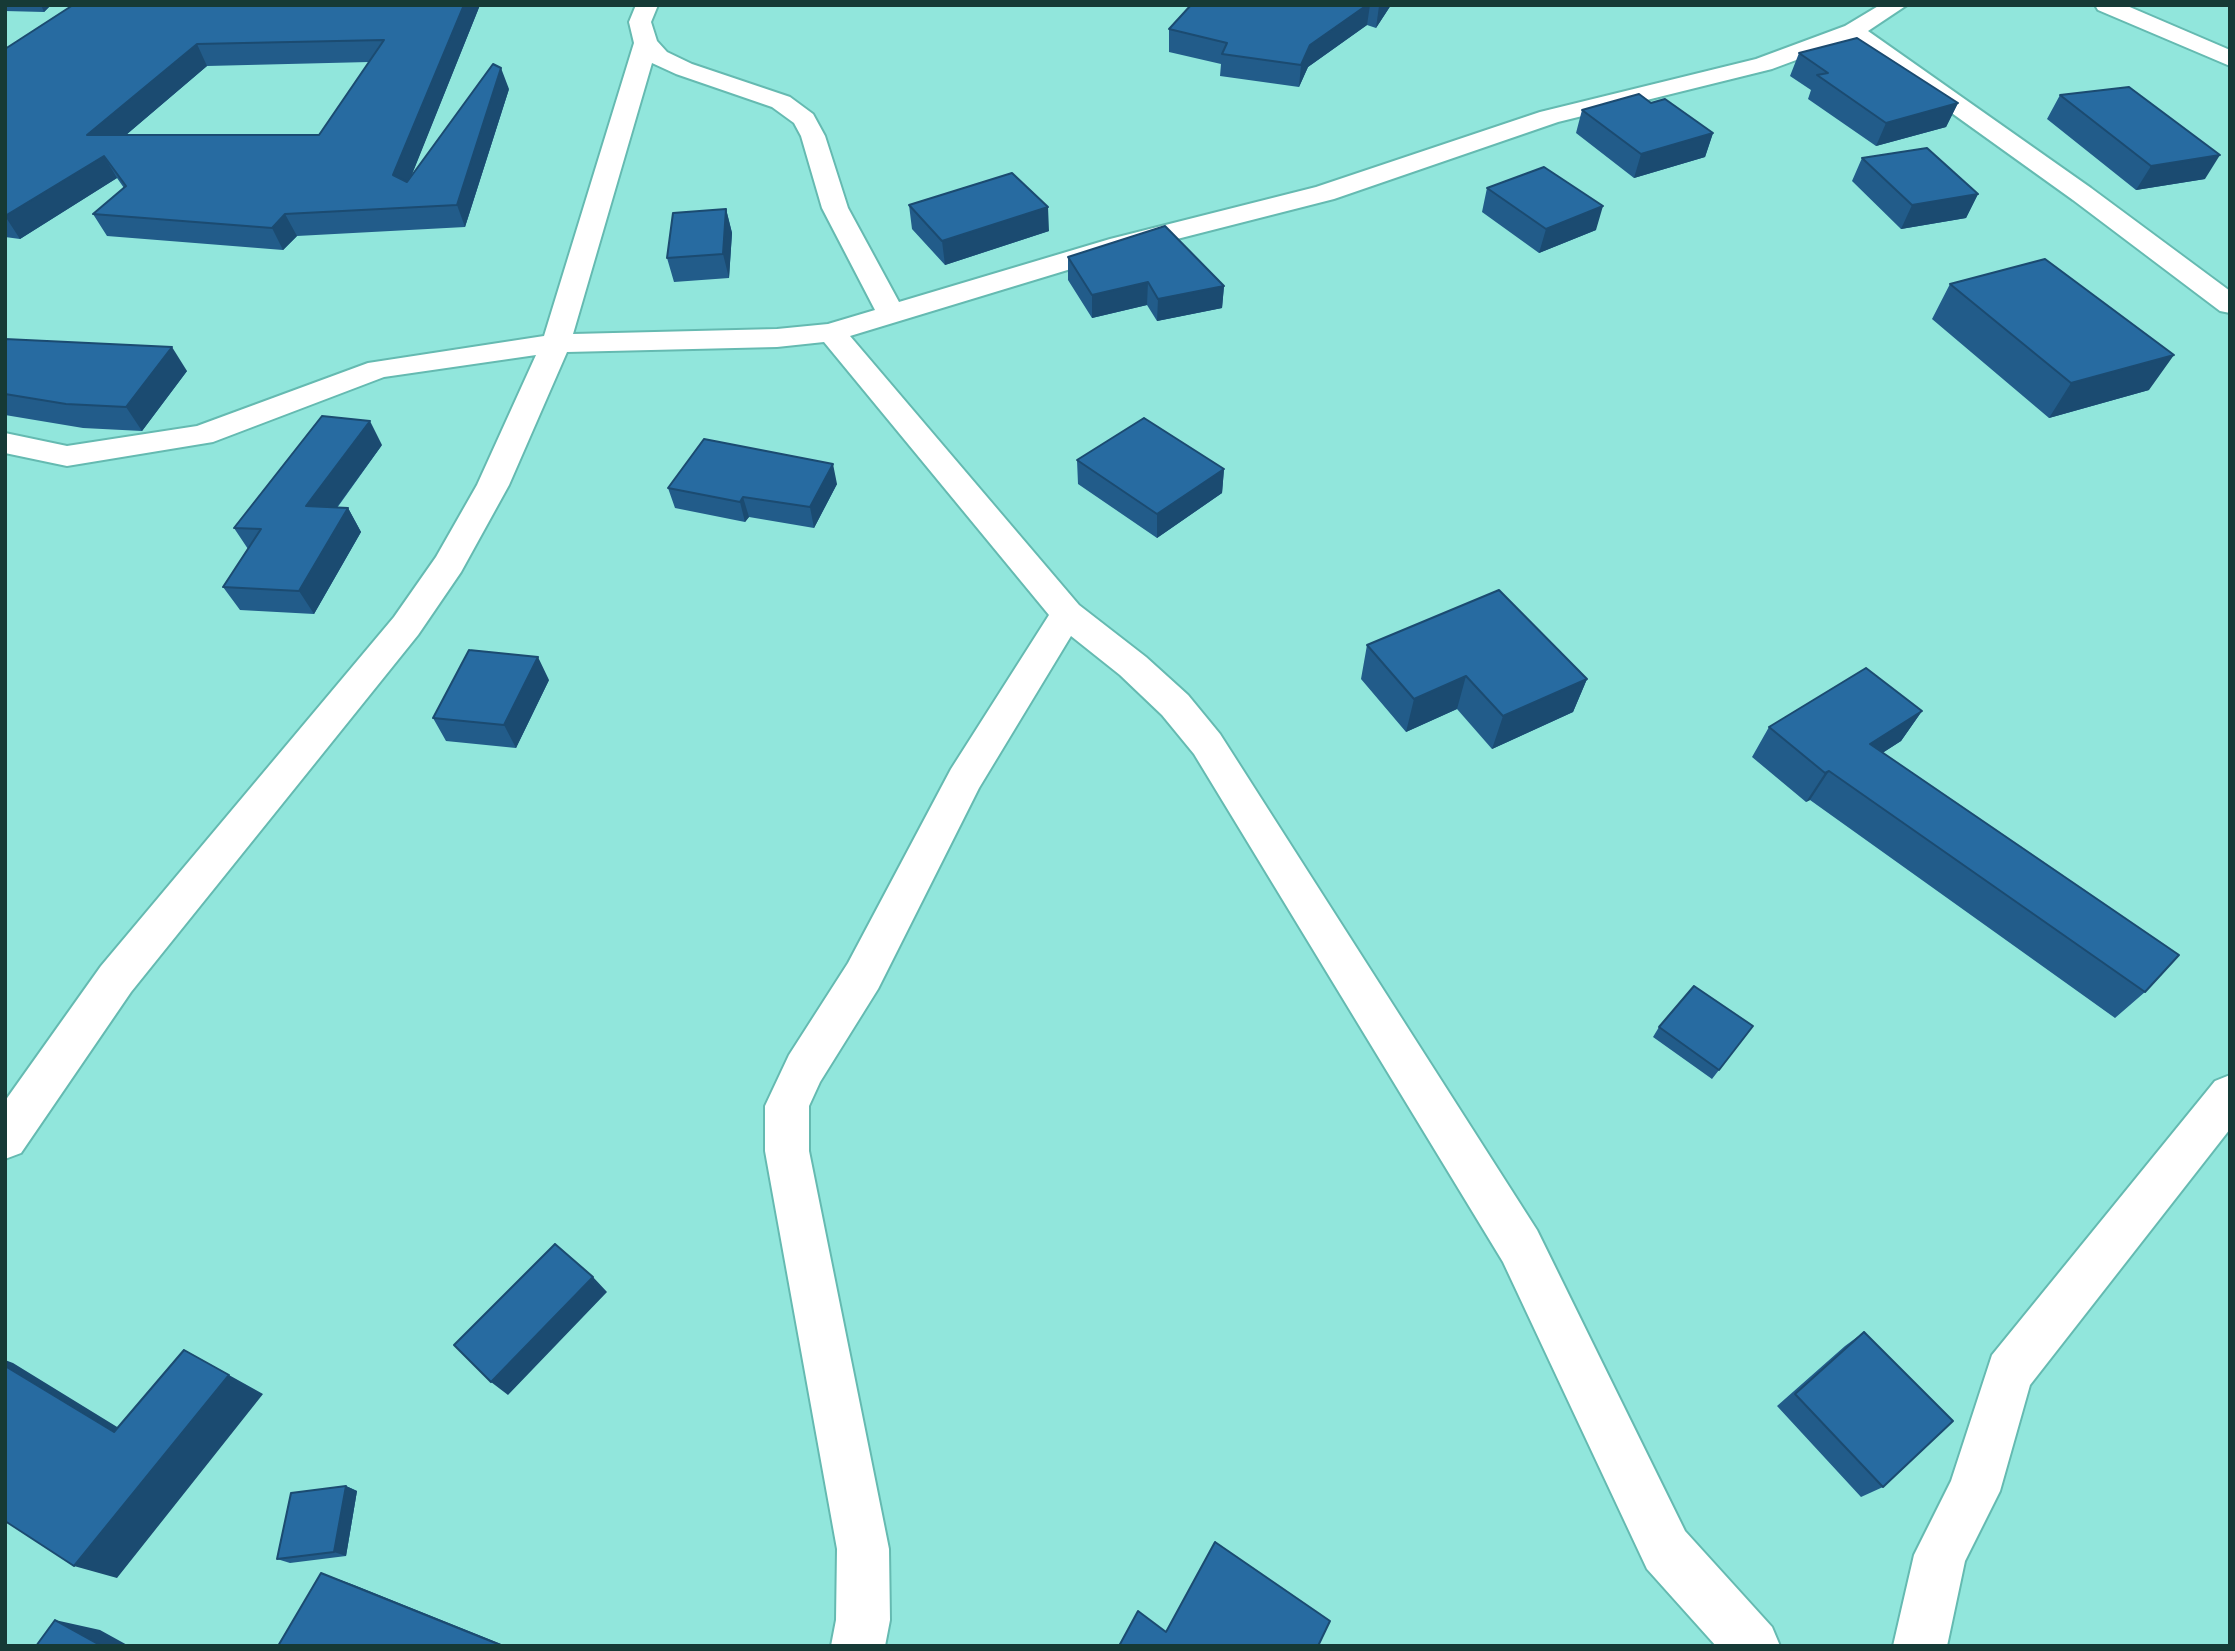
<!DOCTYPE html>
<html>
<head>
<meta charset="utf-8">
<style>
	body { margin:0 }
	#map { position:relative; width:2235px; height:1651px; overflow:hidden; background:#91e6dc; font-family:"Asap Condensed",sans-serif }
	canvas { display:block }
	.frame { position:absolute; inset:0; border:7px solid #163a36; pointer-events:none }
</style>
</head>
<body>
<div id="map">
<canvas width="2235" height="1651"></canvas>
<div class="frame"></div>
</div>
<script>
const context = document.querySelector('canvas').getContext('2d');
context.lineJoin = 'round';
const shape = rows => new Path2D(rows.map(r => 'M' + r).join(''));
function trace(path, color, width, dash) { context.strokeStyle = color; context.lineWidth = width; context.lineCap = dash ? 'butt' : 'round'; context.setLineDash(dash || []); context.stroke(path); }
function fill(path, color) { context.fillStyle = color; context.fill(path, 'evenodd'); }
const minor = shape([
	[636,5,658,5,651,22,657,41,667,52,692,64,790,97,813,114,825,136,848,208,899,302,1110,239,1316,187,1540,112,1756,59,1845,26,1880,5,1907,5,1868,31,2091,188,2230,291,2230,313,2220,311,2073,200,1850,40,1772,69,1558,122,1334,199,1130,251,850,336,1079,605,1146,657,1188,695,1220,734,1537,1230,1685,1531,1772,1627,1780,1646,1716,1646,1647,1569,1503,1262,1194,754,1162,715,1120,675,1071,636,979,788,878,989,820,1082,809,1106,809,1151,889,1549,890,1620,885,1646,831,1646,836,1620,837,1549,765,1151,765,1106,789,1055,848,963,951,769,1049,615,824,342,777,347,567,352,509,485,461,572,418,635,131,992,21,1153,5,1159,5,1101,101,966,394,617,436,557,477,485,536,355,384,377,213,442,67,466,5,453,5,433,67,446,197,426,368,363,544,336,634,43,629,22,636,5],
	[652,63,676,74,772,107,794,123,801,136,822,208,875,310,828,324,777,329,573,334,652,63],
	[2095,5,2125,5,2230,50,2230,66,2098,10,2095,5],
	[2230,1075,2230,1129,2030,1385,2000,1491,1965,1561,1947,1646,1893,1646,1914,1555,1951,1481,1992,1355,2215,1081,2230,1075]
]);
trace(minor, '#65bab1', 4);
fill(minor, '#fff');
fill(shape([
	[5,5,51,5,44,12,5,11],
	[480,5,411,176,509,89,465,227,297,236,283,250,107,236,93,214,124,188,117,178,20,239,5,237,5,49],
	[369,62,319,135,126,135,207,66],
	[1191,5,1391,5,1376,28,1367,25,1308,67,1299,87,1220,76,1221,64,1169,52,1169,29],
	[1799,53,1958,103,1946,127,1876,146,1808,99,1811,90,1790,76],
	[2060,95,2205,179,2136,190,2047,119],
	[1582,110,1713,133,1705,157,1634,178,1576,133],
	[1862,158,1978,194,1966,218,1901,229,1852,181],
	[1487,188,1596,230,1539,253,1482,212],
	[909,205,1049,231,945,265,912,229],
	[726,209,732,233,729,278,674,282,667,258],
	[1068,257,1224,286,1222,308,1157,321,1147,305,1092,318,1068,280],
	[1950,284,2149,390,2049,418,1932,319],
	[5,339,187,371,142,431,83,428,5,415],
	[382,445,337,508,348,508,361,532,314,614,240,610,223,587,248,549,234,528],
	[1077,460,1224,469,1222,493,1157,538,1078,484],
	[837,484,814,528,749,517,745,522,675,508,668,488],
	[1367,645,1587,679,1573,712,1492,749,1457,709,1406,732,1361,679],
	[549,680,516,748,446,741,433,718],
	[1922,711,1901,741,1882,753,2145,992,2115,1018,1810,800,1806,802,1752,757,1769,727],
	[1753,1026,1712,1079,1653,1037,1659,1027],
	[1864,1332,1883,1487,1861,1497,1777,1406,1845,1346],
	[346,1486,357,1491,346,1556,290,1563,277,1559]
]), '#225c8a');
fill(shape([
	[41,5,51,5,44,12],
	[464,5,480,5,403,197,393,175],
	[1367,5,1370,5,1367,25,1308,67,1299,87,1301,65,1310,45],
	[1379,5,1391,5,1376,28,1379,6],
	[197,44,207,66,100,157,87,135],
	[501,68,509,89,465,227,457,205],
	[1958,103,1946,127,1876,146,1886,123],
	[1713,133,1705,157,1634,178,1641,154],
	[2220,155,2205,179,2136,190,2151,166],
	[104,156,117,178,20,239,5,216],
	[1978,194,1966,218,1901,229,1912,205],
	[1603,206,1596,230,1539,253,1546,229],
	[1048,207,1049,231,945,265,942,241],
	[726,209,732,233,729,278,723,254],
	[285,214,297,236,283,250,272,228],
	[1148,282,1147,305,1092,318,1092,295],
	[1224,286,1222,308,1157,321,1158,299],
	[172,347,187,371,142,431,126,407],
	[2174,355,2149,390,2049,418,2071,383],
	[370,421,382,445,320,530,306,506],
	[833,464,837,484,814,528,810,507],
	[1224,469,1222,493,1157,538,1157,514],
	[743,497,749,517,745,522,740,502],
	[348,508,361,532,314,614,299,591],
	[538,657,549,680,516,748,504,725],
	[1466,676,1457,709,1406,732,1414,699],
	[1587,679,1573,712,1492,749,1503,716],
	[1922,711,1901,741,1850,774,1870,744],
	[1829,771,1810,800,1806,802,1825,773],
	[593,1277,607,1292,508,1395,491,1382],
	[184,1350,263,1394,117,1578,74,1566],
	[5,1360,13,1363,153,1449,114,1432,5,1366],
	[346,1486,357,1491,346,1556,334,1552],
	[321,1573,354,1585,506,1646,503,1646],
	[55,1620,100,1630,129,1646,102,1646]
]), '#1b4b71');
const building = shape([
	[73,5,464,5,393,175,407,182,493,64,501,68,457,205,285,214,272,228,93,214,126,186,104,156,5,216,5,49,73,5],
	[384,40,319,135,87,135,197,44,384,40],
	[1191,5,1367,5,1310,45,1301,65,1222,54,1227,43,1169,29,1191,5],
	[1857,38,1958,103,1886,123,1817,75,1828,73,1799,53,1857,38],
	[2129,87,2220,155,2151,166,2060,95,2129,87],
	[1639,94,1651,103,1665,99,1713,133,1641,154,1582,110,1639,94],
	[1927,148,1978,194,1912,205,1862,158,1927,148],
	[1544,167,1603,206,1546,229,1487,188,1544,167],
	[1012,173,1048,207,942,241,909,205,1012,173],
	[726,209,723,254,667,258,673,213,726,209],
	[1165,226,1224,286,1158,299,1148,282,1092,295,1068,257,1165,226],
	[2045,259,2174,355,2071,383,1950,284,2045,259],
	[5,339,172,347,126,407,66,404,5,394,5,339],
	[322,416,370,421,306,506,348,508,299,591,223,587,261,529,234,528,322,416],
	[1144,418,1224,469,1157,514,1077,460,1144,418],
	[704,439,833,464,810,507,743,497,740,502,668,488,704,439],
	[1499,590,1587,679,1503,716,1466,676,1414,699,1367,645,1499,590],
	[469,650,538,657,504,725,433,718,469,650],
	[1866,668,1922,711,1870,744,2179,955,2145,992,1829,771,1825,773,1769,727,1866,668],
	[1694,986,1753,1026,1719,1070,1659,1027,1694,986],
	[555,1244,593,1277,491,1382,454,1345,555,1244],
	[1864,1332,1953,1421,1883,1487,1795,1394,1864,1332],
	[184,1350,229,1375,74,1566,5,1521,5,1366,114,1432,184,1350],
	[346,1486,334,1552,277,1559,291,1493,346,1486],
	[1215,1542,1330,1621,1318,1646,1119,1646,1138,1611,1166,1632,1215,1542],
	[321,1573,503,1646,278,1646,321,1573],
	[55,1620,102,1646,36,1646,55,1620]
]);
fill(building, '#276ba1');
trace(building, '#1b4b71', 2);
</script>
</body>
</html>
